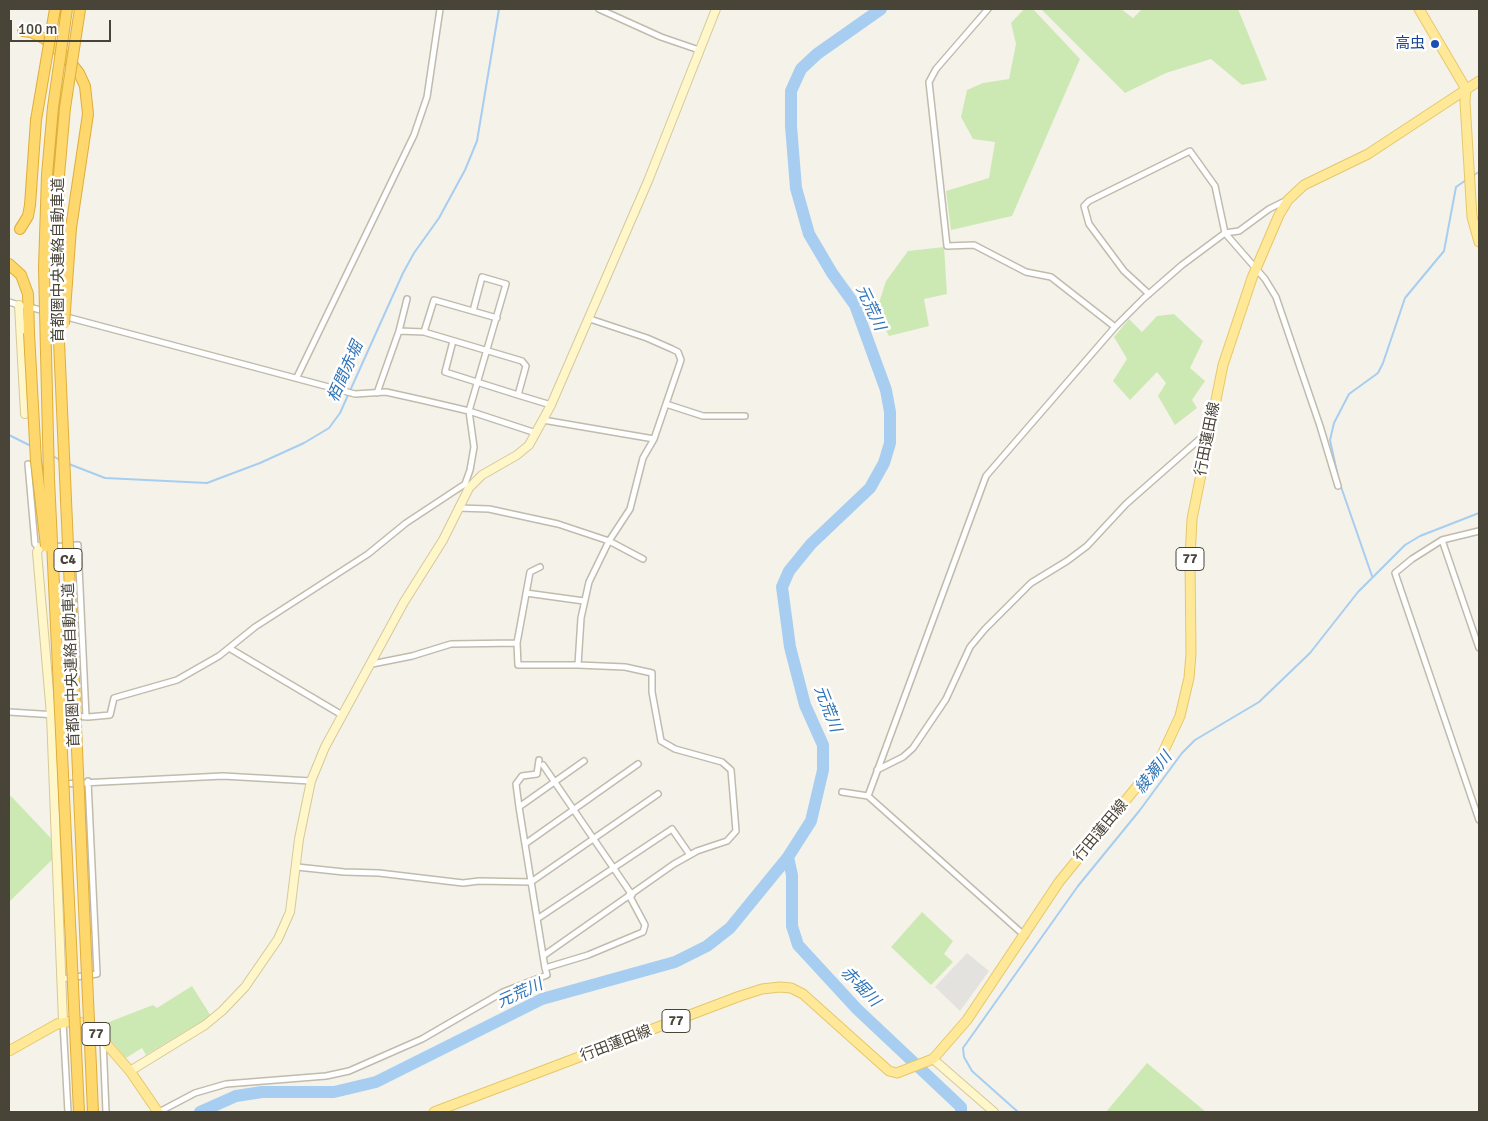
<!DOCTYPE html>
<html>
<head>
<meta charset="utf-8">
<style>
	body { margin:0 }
	#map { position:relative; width:1488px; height:1121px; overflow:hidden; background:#f5f2ea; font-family:Signika,sans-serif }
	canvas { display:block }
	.frame { position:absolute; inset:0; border:10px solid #494438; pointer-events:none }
	.scale { position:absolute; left:10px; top:20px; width:101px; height:22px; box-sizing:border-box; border:2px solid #494438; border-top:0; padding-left:6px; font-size:15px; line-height:18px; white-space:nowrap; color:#494438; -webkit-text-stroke:4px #fff; paint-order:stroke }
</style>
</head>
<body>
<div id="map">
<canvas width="1488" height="1121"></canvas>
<div class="frame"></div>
<div class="scale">100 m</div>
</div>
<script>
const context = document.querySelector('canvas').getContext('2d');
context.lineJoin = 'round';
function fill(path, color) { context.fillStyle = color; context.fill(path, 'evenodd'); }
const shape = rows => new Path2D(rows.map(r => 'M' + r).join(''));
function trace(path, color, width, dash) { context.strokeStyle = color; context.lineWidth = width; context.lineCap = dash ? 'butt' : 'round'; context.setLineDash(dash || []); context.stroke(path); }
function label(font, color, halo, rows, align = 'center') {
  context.font = font + ' Signika,"Noto Sans JP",sans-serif'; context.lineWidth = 5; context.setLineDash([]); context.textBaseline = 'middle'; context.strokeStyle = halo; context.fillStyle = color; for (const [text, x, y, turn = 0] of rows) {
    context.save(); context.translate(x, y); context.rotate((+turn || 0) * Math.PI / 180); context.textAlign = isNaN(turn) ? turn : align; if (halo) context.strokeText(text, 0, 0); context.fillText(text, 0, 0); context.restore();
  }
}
fill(shape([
	[1024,9,1033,9,1080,59,1012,216,951,230,946,191,989,178,995,142,973,139,961,117,967,90,983,83,1009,79,1016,44,1011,23],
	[1041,9,1121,9,1133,18,1142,9,1238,9,1267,80,1242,85,1211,59,1166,73,1125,93],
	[944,247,947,294,924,299,929,326,889,336,876,312,886,281,908,251],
	[1174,314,1203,341,1190,368,1205,381,1192,400,1197,408,1175,425,1158,396,1166,383,1157,372,1130,400,1113,381,1127,359,1114,337,1129,319,1142,332,1157,316],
	[11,796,62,850,9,902,9,797],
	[922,912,953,941,944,954,953,962,931,985,891,947],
	[192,986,211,1016,146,1055,142,1048,126,1058,101,1029,109,1022,153,1005,157,1008],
	[1147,1063,1206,1112,1106,1112]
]), '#cde9b3');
fill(shape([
	[967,953,989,971,960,1011,935,987]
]), '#e4e2de');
trace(shape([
	[1472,176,1479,172],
	[9,435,31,446],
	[51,455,60,460],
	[69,464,105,478,207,483,260,463,304,443,329,428,340,413,403,273,414,253,439,218,465,170,477,141,499,9],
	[1372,576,1339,481,1330,440,1334,423,1349,394,1378,373,1383,363,1405,298,1444,251,1456,187,1466,180],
	[1018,1112,972,1071,964,1057,963,1048,1078,886,1140,810,1182,753,1195,740,1259,702,1310,653,1358,592,1405,545,1420,536,1479,513]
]), '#a7cef1', 2);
trace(shape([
	[788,857,792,875,792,926,798,945,857,1009,961,1107,961,1112],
	[200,1112,236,1096,262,1092,334,1092,376,1082,542,999,675,962,707,946,730,928,788,857,811,821,823,770,823,745,805,705,790,647,782,587,789,571,811,544,870,488,884,463,890,443,890,412,886,390,855,305,832,273,809,234,796,188,791,126,791,91,801,69,817,54,881,9]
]), '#a7cef1', 12);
const street = shape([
	[599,9,661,37,699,50],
	[988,9,936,69,929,82,947,246,974,245,1026,272,1051,277,1115,327],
	[1149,294,1124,271,1089,224,1084,206,1089,201,1190,151,1215,186,1225,233,1265,279,1276,297,1320,426,1338,486],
	[9,302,22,306],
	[33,308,355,394,386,392,422,400,469,411,536,433],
	[497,318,434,300,424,332,522,361,526,366,518,395,551,405],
	[399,331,424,332],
	[453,341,445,372,518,395],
	[297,377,414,135,427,97,440,9],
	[377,393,399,331,407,299],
	[666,404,703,416,745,416],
	[543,420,654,439],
	[28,464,35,544,38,547,42,547],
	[465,484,470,470,474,447,469,411,506,284,482,277,473,311],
	[458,508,489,509,558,524,609,541,643,559],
	[1479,531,1442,540,1412,559,1395,573,1479,820],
	[1442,540,1479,648],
	[51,547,78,545,86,717],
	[526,593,584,601],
	[517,643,530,572,540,567],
	[229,648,342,715],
	[372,664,412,656,451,644,517,643,518,665,578,665,581,618,589,582,609,541,630,509,643,458,654,439,681,360,678,352,672,349,647,338,590,319],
	[9,712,88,717,110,715,114,698,177,680,219,656,255,627,368,554,406,523,465,484,469,488],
	[584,761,519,807,545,968,588,955,643,932,645,925,629,895],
	[543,765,632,895],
	[877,770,903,757,913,748,946,699,970,647,985,629,1031,583,1067,561,1087,546,1126,504,1210,430],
	[62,784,223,776,311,781],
	[842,792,868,796,1025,936],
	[868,796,986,476,1115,327,1143,299,1182,265,1225,233,1239,231,1269,209,1285,201],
	[519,807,516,784,522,776,537,774,539,760],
	[525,844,638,764],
	[297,867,344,872,379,873,463,883,479,881,531,882,658,794],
	[537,919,672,829,690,855],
	[543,956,674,864,697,851,727,841,736,831,731,770,722,762,675,749,661,741,652,692,652,673,625,667,578,665],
	[61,979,97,974,88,781],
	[63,1022,68,1112],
	[103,1040,106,1112],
	[159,1112,195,1093,226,1084,326,1076,349,1071,422,1039,503,992,547,975,545,968]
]);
const secondary = shape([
	[19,305,25,414],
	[40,547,37,552,51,715,63,1022],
	[933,1059,994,1112],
	[130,1071,205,1025,222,1011,245,987,278,939,290,912,299,839,311,781,325,747,404,602,443,540,469,488,482,475,517,455,529,445,551,405,648,181,716,9]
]);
const primary = shape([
	[1419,9,1466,89,1465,102,1472,217,1479,242],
	[9,1051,57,1024,72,1021,83,1023,103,1040,130,1071,158,1112],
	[434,1112,740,996,762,989,780,987,791,988,803,994,889,1071,897,1073,933,1059,967,1020,1059,882,1161,757,1180,716,1189,678,1191,654,1190,559,1192,519,1223,365,1252,278,1279,215,1288,200,1304,185,1368,154,1479,81]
]);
const highway = shape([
	[23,31,31,32,45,39,68,59,79,73,85,86,88,114,71,228],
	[20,229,28,216,30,205,36,120],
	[9,264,21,275,28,294,29,333]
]);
trace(street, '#c1bbac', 8);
trace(secondary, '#d5c99a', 10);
trace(primary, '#e5c868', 11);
trace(highway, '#dfae3a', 12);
trace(street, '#fff', 5);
trace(secondary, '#fff6ca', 8);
trace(primary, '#ffe999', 9);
trace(highway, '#fed86c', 10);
const highwayBridge = shape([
	[67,9,53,107,47,175,44,268,49,479,79,1112],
	[80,9,65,108,59,175,57,296,93,1112],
	[36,120,55,9],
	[64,324,71,228],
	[29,333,36,461,46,546]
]);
trace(highwayBridge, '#dfae3a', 12, []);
trace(highwayBridge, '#fed86c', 10);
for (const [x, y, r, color] of [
	[1435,44,5,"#1a4fb4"]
]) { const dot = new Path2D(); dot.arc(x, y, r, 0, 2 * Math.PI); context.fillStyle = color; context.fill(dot); trace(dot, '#fff', 2); }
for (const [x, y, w] of [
	[1190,559,28],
	[68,560,28],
	[676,1021,28],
	[96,1034,28]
]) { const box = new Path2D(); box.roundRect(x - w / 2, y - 11.5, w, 23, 4); context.fillStyle = '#fff'; context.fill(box); trace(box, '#494438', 1); }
label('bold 14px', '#494438', null, [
	["77",1190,559],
	["C4",68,560],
	["77",676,1021],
	["77",96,1034]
]);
label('15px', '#164399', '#fff', [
	["高虫",1425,44]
], 'right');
label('15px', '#494438', '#fff', [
	["首都圏中央連絡自動車道",59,260,-90],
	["行田蓮田線",1208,439,-79],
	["首都圏中央連絡自動車道",72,665,-92],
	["行田蓮田線",1101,831,-50],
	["行田蓮田線",616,1044,-21]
]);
label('italic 16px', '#2f74b7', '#fff', [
	["元荒川",870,308,65],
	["栢間赤堀",346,372,-66],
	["元荒川",827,709,69],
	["綾瀬川",1154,773,-51],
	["赤堀川",860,987,46],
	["元荒川",520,994,-24]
]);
</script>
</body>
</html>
